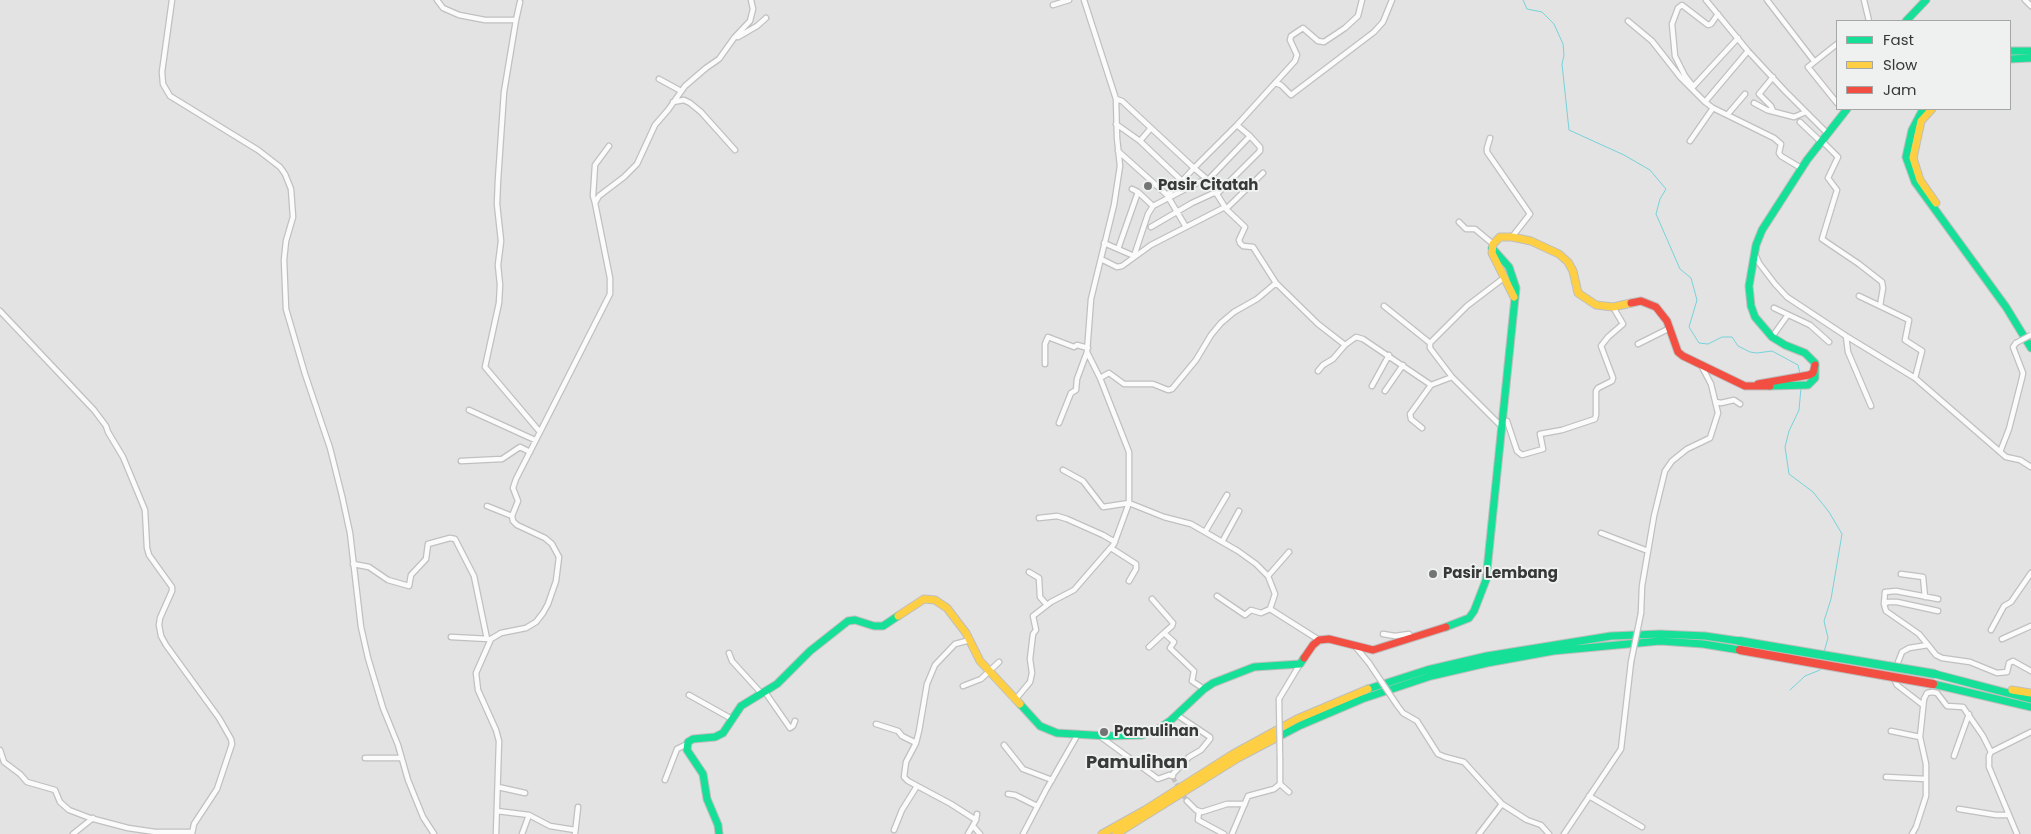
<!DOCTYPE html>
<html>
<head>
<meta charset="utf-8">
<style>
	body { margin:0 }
	#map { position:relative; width:2031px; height:834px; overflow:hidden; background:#e2e3e2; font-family:Poppins,sans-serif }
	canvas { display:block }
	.legend { position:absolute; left:1836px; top:20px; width:175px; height:90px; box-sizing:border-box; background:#eef1ef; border:1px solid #a5a7a6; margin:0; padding:6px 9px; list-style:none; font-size:15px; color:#373938 }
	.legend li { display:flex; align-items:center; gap:10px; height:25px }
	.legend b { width:25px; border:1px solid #a5a7a6 }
</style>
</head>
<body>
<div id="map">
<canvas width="2031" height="834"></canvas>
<ul class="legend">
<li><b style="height:6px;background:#16e098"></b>Fast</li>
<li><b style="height:6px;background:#ffcf43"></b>Slow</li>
<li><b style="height:6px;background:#f24e42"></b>Jam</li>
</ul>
</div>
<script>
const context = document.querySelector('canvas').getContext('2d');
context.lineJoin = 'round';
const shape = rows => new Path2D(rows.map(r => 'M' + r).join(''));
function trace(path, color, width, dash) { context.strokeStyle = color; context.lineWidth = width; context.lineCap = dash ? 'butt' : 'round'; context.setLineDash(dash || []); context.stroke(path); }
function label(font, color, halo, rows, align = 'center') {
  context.font = font + ' Poppins,sans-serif'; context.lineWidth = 4; context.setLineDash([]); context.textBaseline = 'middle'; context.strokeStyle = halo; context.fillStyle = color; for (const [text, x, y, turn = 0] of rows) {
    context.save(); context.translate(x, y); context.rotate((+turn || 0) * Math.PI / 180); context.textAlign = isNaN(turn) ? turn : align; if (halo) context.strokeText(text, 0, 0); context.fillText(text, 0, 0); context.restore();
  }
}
trace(shape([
	[1523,0,1527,9,1542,12,1554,24,1563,44,1564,55,1562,64,1569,130,1624,155,1650,170,1666,189,1660,199,1656,214,1680,269,1691,278,1697,300,1689,327,1699,343,1708,344,1722,337,1732,337,1738,346,1750,352,1757,353,1772,351,1798,365,1800,374],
	[1801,388,1799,410,1789,431,1785,447,1789,474,1813,492,1829,512,1842,534,1831,599,1824,621,1828,638,1824,652],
	[1790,690,1805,676,1820,670,1821,668]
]), '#77d2da', 1);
trace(shape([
	[1173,778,1187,801]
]), '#c0c1c0', 4.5, [4.5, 2]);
const street = shape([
	[172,0,162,72,163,84,170,96,258,150,280,167,285,174,291,189,293,217,286,241,284,260,286,309,305,374,330,448,342,496,350,533,361,627,368,658,383,708,398,745,408,780,423,817,434,834],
	[437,0,443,8,459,15,485,20,516,20,504,92,498,180,497,204,501,241,498,265,500,285,499,303,485,367,540,432,516,479,513,488,518,501,512,516,513,521,517,525,545,538,552,544,559,557,556,581,548,604,543,613,536,622,526,628,501,633,491,639,476,673,478,690,496,730,499,741,496,834],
	[1706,0,1748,51,1785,91,1827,133],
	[1767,0,1814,61],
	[1864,0,1869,21],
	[2025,0,2031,6],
	[1053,5,1069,0],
	[516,20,520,2],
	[1628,21,1652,41,1681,78,1705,102,1713,108,1774,138,1781,144,1779,153,1781,156,1801,168],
	[738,37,757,26,766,18],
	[1837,44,1808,67,1837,103],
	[659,79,681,91],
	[1275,83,1281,85,1291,95,1374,32,1383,22,1392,0],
	[1692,85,1685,76,1675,56,1672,24,1678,8,1682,5,1708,25,1711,24,1718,14],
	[1692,88,1738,38],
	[673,102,684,100,690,103,701,112,735,150],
	[1705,102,1748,51],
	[1754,103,1767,110,1794,117,1806,112],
	[1773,111,1771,106,1759,94,1773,77],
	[1728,114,1745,94],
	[1800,122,1820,141],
	[1116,124,1140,141,1182,181,1194,168,1122,101,1116,99],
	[1237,125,1295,61,1297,55,1290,40,1291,36,1303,28,1318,41,1324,42,1345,28,1358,16,1362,0],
	[1490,138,1487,148,1487,152,1530,214,1512,237],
	[1821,140,1838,157,1828,178,1837,190,1822,239,1859,264,1882,282,1883,288,1880,306,1909,320,1905,340,1922,351,1915,378],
	[1140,141,1151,128],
	[1690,141,1713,108],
	[1118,151,1167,195,1186,227],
	[1217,194,1260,151,1260,147,1250,136,1237,125,1194,168,1208,180,1250,136],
	[1167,195,1182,181],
	[595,203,593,196,595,165,609,146],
	[1153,206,1199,182,1208,180,1225,207],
	[1226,209,1245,227,1239,240,1240,243,1243,246,1253,247,1276,283,1318,324,1345,345,1356,337,1363,339,1431,385,1452,377,1502,427],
	[1459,222,1466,229,1475,229,1493,244],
	[1151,227,1192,203,1216,192],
	[1104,243,1134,256,1148,214,1153,206,1138,192,1132,189],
	[1118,249,1138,192],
	[1755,254,1759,263,1775,284,1787,297,1846,336,1915,378,2006,457,2020,460,2031,467],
	[1101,259,1117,267,1122,266,1151,245,1225,207,1226,209,1263,173],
	[1859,296,1880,306],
	[1384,306,1430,343,1430,348,1452,377],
	[1774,308,1810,325,1829,342],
	[0,311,94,410,106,426,108,432,123,457,145,510,147,548,149,555,172,587,172,591,160,618,159,625,161,636,166,645,219,718,231,739,232,744,217,789,194,824,192,834],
	[1846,336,1848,352,1871,406],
	[1772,337,1787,316],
	[1430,343,1467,306,1505,277],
	[1638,344,1670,328],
	[1045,364,1045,344,1048,337,1074,347,1077,345,1088,348],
	[1318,371,1323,365,1333,359,1345,345],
	[1100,378,1109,373,1124,384,1153,384,1168,390,1172,389,1196,360,1211,335,1221,323,1234,312,1257,299,1276,283],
	[1372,386,1389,355],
	[1385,391,1403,365],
	[1716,402,1721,403,1734,400,1740,404],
	[469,410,535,440],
	[1503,421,1507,421,1517,451,1522,455,1543,449,1540,434,1562,430,1595,419,1596,415,1596,391,1598,388,1612,381,1613,378,1601,346,1608,337,1623,324,1613,307],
	[1059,423,1071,393,1076,390,1077,379,1087,352],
	[1422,428,1411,419,1410,414,1431,385],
	[540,432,610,294,610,278,595,203,599,196,624,177,637,164,655,125,668,110,685,86,706,68,719,59,734,38,750,21,753,9,751,0],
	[2000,452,2009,429,2022,378,2023,373,2013,347,2016,343],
	[461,461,502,459,520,447,530,452],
	[1063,470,1083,481,1103,507,1129,503,1164,517,1191,524,1238,551,1256,564,1268,576,1275,594,1270,609,1319,640],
	[487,506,512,516],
	[1039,518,1057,516,1067,519,1103,535,1115,542],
	[1205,532,1227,495],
	[1601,533,1648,551],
	[1222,542,1239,511],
	[1111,548,1136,564,1136,569,1129,581],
	[353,564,369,567,388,580,409,586,411,575,426,559,428,544,450,538,455,539,474,576,487,639],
	[1029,572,1039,578,1040,597,1047,605],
	[1901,574,1923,577,1925,597],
	[1268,576,1289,552],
	[1217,596,1245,615,1251,610,1261,613,1270,609],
	[1152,599,1173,623,1172,626,1164,633,1174,642,1170,648,1194,671,1192,681,1204,689],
	[1884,604,1885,592,1896,591,1938,599],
	[1641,613,1642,586,1654,516,1665,471,1672,461,1687,449,1710,438,1718,413,1711,384,1701,365],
	[1991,630,2004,606,2011,602,2031,573],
	[1383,634,1395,636,1409,634,1411,637],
	[451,637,489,639],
	[2002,639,2031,626],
	[970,640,955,644,935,665,927,684,919,731,916,743,906,762,904,777,908,781,951,804,976,820],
	[1354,645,1369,663],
	[1928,645,1919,634,1886,611,1884,604,1888,602,1897,602,1938,611],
	[1149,647,1164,633],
	[729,653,732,661,762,694],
	[1895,670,1902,652,1909,648,1928,645,1936,655,1942,658,1970,662,1997,673,2007,672,2009,663,2013,661,2031,671],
	[1893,677,1897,685,1923,705],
	[963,686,981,679,999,662],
	[765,692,790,728,793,726,795,721],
	[689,695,732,719],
	[1279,699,1300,664],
	[1015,700,1030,682,1032,673,1030,659,1033,634,1036,630,1033,616,1051,602,1074,590,1114,544,1129,503,1129,452,1100,378,1087,352,1091,299,1114,205,1120,166,1117,138,1116,99,1084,0],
	[1397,705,1403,713,1417,721,1438,754,1445,757,1464,762,1502,804,1527,820,1541,825,1549,834],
	[876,724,898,731,902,736,916,743],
	[1891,731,1920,737],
	[1101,737,1158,779,1169,775,1173,776],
	[1004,745,1023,769,1052,780],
	[0,750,4,762,20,774,27,782,55,790,60,802,69,810,90,818,128,828,155,832,192,832],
	[1954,756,1969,714],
	[365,758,400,758],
	[1172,775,1189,757,1201,750,1210,739,1210,737,1177,715],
	[1886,777,1926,779],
	[665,780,677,749,687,744],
	[1280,784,1289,792],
	[498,787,525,793],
	[1008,794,1015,795,1037,806],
	[1589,796,1642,827],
	[1187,801,1196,810,1202,812,1227,804,1245,804],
	[1959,809,1996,815,2009,815],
	[497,811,529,815,550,826,575,830],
	[1199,812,1198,820,1224,834],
	[973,826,980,834],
	[894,830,902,810,917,786],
	[73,834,93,818],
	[522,834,529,815],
	[575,834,578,807],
	[968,834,976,820,977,814],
	[1023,834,1046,790,1078,734],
	[1232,834,1248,796,1274,789,1280,784,1280,760],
	[1479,834,1502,804],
	[1564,834,1621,749,1631,662],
	[1912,834,1916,827,1926,796,1926,764,1920,737,1924,699,1927,693,1932,692,1937,693,1947,706,1963,707,1983,736,1991,752],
	[2017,834,1989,767,1989,756,1991,752,2031,732]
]);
const fast = shape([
	[1906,21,1926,0],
	[2010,51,2031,51],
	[2010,59,2031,58],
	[1923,109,1912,130,1906,157,1915,182,2006,307,2031,348],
	[1770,386,1808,385,1815,378,1815,363,1805,353,1785,345,1772,337,1755,317,1751,306,1749,286,1756,245,1762,230,1807,160,1847,109],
	[1446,627,1469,618,1474,611,1486,580,1516,288,1509,267,1492,248],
	[1935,674,2031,699],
	[1933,684,2031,707],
	[1368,689,1427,670,1487,656,1611,636,1660,634,1705,636,1739,641],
	[1020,704,1040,726,1057,733,1107,736,1142,735,1157,730,1170,721,1204,689,1213,683,1254,667,1300,664,1304,658],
	[1278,737,1301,725,1362,699,1431,676,1487,663,1553,651,1660,641,1703,644,1740,650],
	[719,834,718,825,707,799,703,774,687,750,688,742,693,739,715,737,723,733,741,706,777,684,810,651,848,621,855,620,874,626,883,626,898,616]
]);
const slow = shape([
	[1932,109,1921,121,1913,158,1920,180,1936,203],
	[1514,297,1492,253,1493,244,1500,237,1512,237,1531,241,1559,254,1568,262,1573,271,1578,293,1596,305,1613,307,1631,303],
	[898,616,924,599,935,600,947,608,966,633,980,661,1020,704],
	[2012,690,2031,693],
	[1102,834,1145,810,1233,754,1297,719,1368,689],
	[1116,834,1238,758,1278,737]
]);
const jam = shape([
	[1631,303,1641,301,1656,307,1667,321,1678,352,1683,356,1745,386,1770,386],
	[1758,384,1809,375,1813,373,1815,365],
	[1304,658,1313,645,1319,640,1329,639,1373,650,1446,627]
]);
trace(street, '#bfc0bf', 7);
trace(fast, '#bebebe', 9);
trace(slow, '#bebebe', 9);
trace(jam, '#bebebe', 9);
trace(street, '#fbfbfb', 4.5);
trace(fast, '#16e098', 7);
trace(slow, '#ffcf43', 7);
trace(jam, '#f24e42', 7);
const streetBridge = shape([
	[2016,343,2031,335],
	[1631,662,1641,613],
	[1369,663,1397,705],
	[1279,699,1280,760]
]);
const fastBridge = shape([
	[1739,641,1935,674]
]);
const jamBridge = shape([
	[1740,650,1933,684]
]);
trace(streetBridge, '#bfc0bf', 7, []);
trace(fastBridge, '#bebebe', 10, []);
trace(jamBridge, '#bebebe', 10, []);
trace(streetBridge, '#fbfbfb', 4.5);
trace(fastBridge, '#16e098', 8);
trace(jamBridge, '#f24e42', 8);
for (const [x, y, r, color] of [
	[1148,186,5,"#737474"],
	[1433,574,5,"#737474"],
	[1104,732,5,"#737474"]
]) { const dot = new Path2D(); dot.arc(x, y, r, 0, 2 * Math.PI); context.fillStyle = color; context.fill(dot); trace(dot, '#eef1ef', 2); }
label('bold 15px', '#373938', '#eef1ef', [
	["Pasir Citatah",1158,186],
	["Pasir Lembang",1443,574],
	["Pamulihan",1114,732]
], 'left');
label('bold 18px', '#383b39', '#eef1ef', [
	["Pamulihan",1137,763]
]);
</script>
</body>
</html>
